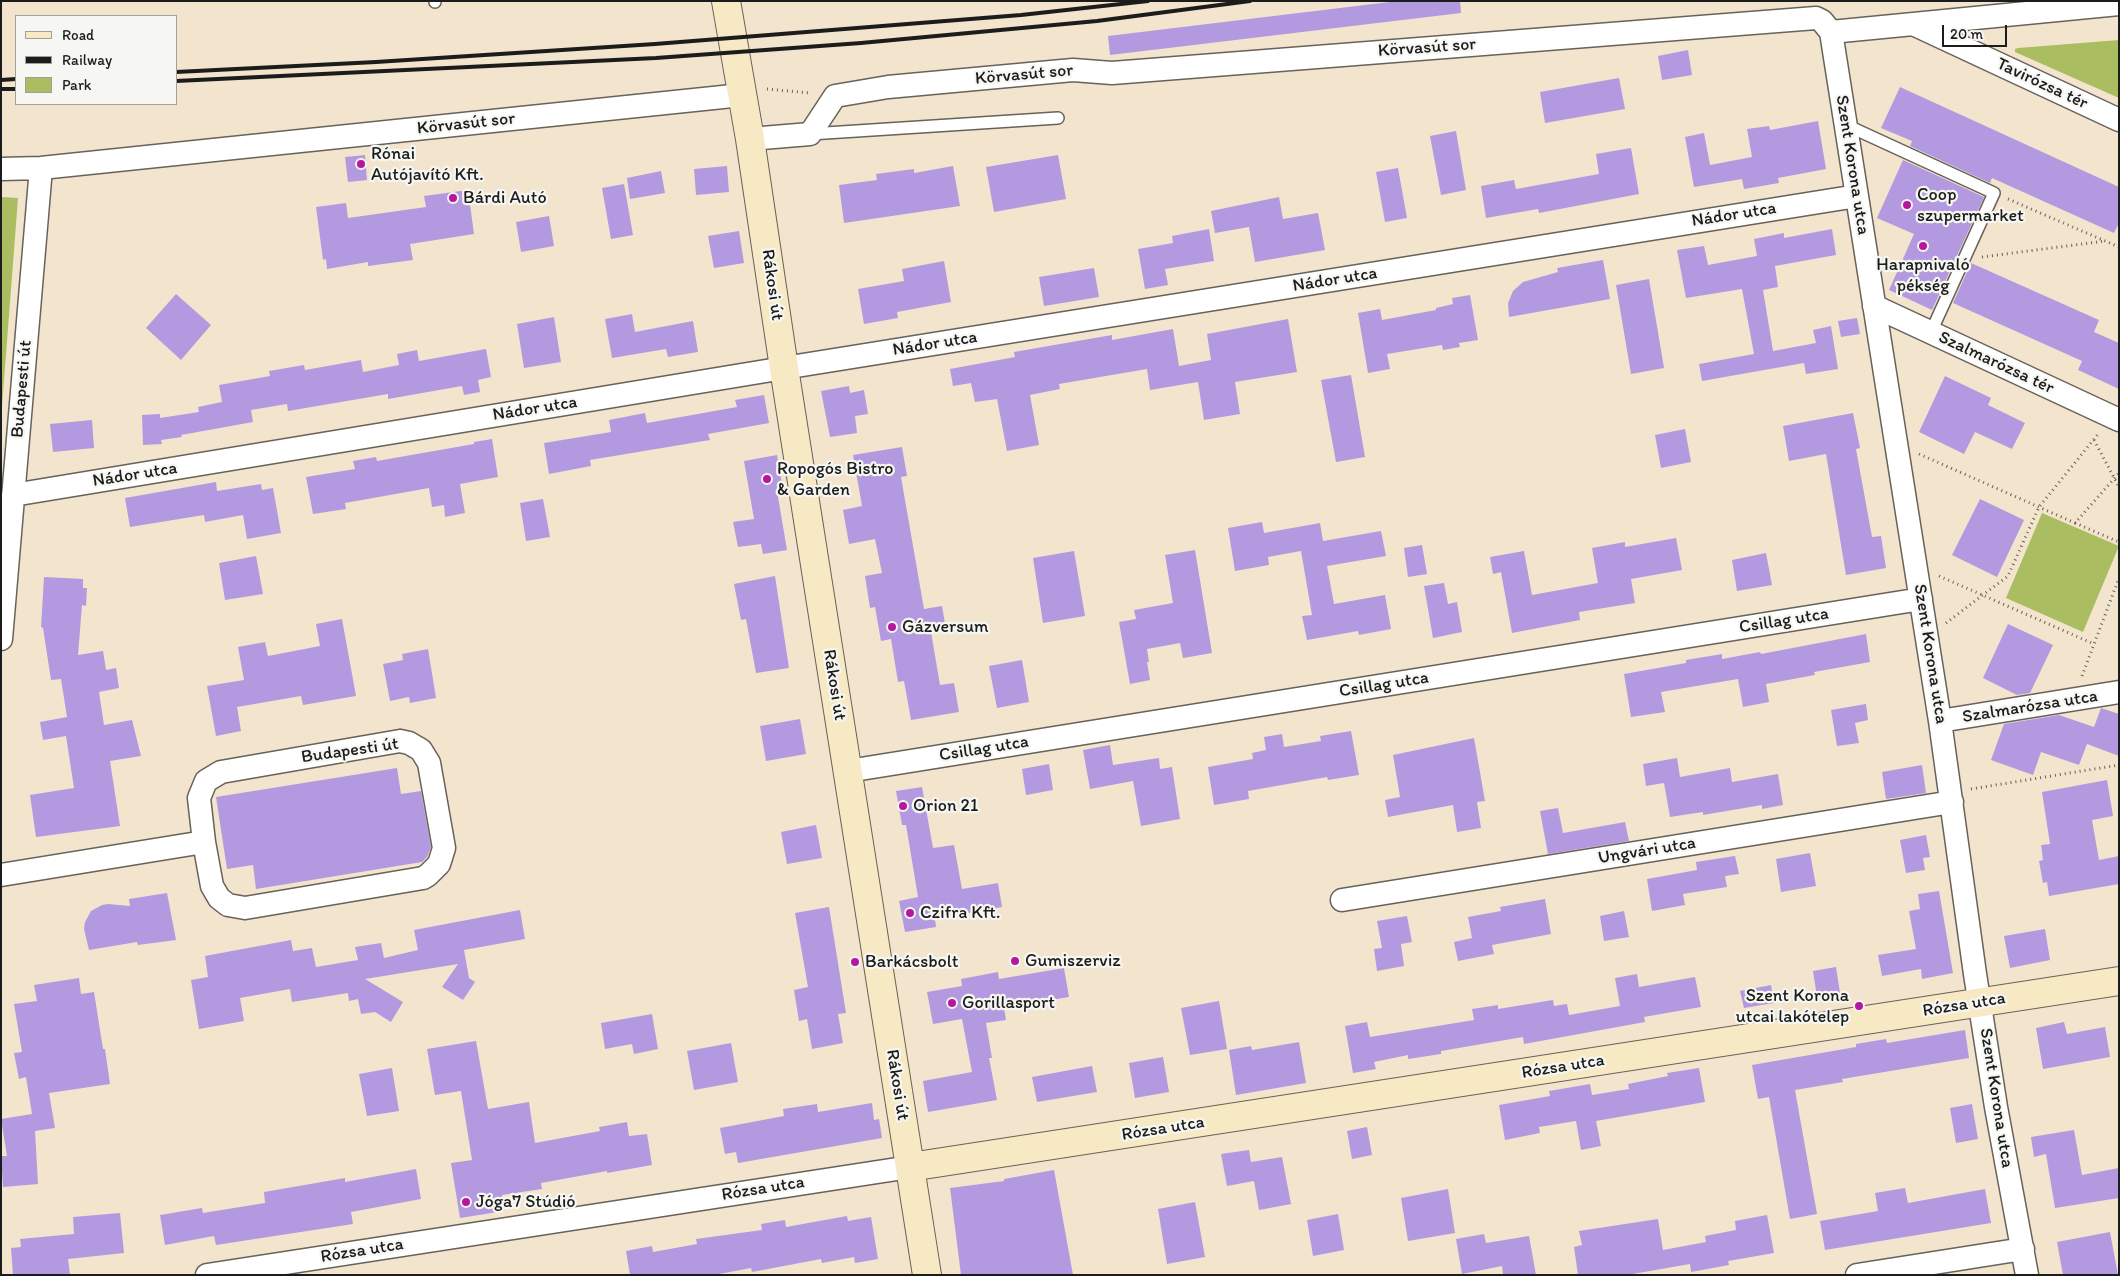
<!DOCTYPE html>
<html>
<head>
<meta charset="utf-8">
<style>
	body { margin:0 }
	#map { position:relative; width:2120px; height:1276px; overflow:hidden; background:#f3e4cd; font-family:Itim,sans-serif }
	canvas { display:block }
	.frame { position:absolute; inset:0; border:2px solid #1c1c1c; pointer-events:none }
	.legend { position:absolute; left:15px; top:15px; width:162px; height:90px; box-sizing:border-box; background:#f6f6f2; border:1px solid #9f9f9c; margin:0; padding:6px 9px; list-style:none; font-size:15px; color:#1c1c1c }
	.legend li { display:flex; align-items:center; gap:10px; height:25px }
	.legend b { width:25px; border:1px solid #9f9f9c }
	.scale { position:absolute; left:1942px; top:25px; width:65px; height:22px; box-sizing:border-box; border:2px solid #1c1c1c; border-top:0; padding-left:6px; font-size:15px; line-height:18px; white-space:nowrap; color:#1c1c1c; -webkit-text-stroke:4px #f6f6f2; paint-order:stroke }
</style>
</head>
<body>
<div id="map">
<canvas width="2120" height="1276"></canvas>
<div class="frame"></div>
<ul class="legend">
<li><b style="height:6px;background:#f6e9c3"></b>Road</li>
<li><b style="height:6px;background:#1c1c1c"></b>Railway</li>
<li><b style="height:14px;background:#aabd60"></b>Park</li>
</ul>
<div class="scale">20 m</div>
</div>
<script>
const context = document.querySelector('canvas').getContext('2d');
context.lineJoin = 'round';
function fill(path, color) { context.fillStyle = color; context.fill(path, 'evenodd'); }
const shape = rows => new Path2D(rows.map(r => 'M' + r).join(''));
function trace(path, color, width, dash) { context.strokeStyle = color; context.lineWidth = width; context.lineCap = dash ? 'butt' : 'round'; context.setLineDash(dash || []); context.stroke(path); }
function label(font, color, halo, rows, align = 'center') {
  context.font = font + ' Itim,sans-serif'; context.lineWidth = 4.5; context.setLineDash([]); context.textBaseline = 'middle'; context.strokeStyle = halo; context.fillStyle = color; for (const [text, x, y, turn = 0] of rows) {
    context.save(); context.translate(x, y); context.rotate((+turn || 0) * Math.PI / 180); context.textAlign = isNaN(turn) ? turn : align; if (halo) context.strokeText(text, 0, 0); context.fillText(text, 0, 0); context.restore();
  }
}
fill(shape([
	[2119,40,2119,98,2015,52,2015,49,2018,48],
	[1,197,18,198,1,419],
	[2042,513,2119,546,2083,632,2006,598]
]), '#aabd60');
fill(shape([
	[1398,1,1460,1,1461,13,1110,55,1108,36],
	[1688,50,1692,75,1662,80,1658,56],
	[1619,78,1625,109,1545,123,1540,92],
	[1900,87,2119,187,2119,223,2114,233,1992,178,1990,183,1910,146,1912,141,1881,128],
	[1818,121,1826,169,1778,178,1779,183,1744,189,1742,179,1694,187,1685,137,1704,133,1710,165,1752,157,1747,129,1769,126,1770,130],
	[1456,131,1466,190,1441,195,1430,136],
	[1631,148,1639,194,1539,213,1538,209,1486,218,1481,186,1514,180,1516,189,1599,174,1596,154],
	[365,155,367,180,348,182,345,157],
	[1058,155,1066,199,994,212,986,167],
	[1903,160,1984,197,1932,310,1889,290,1914,234,1877,218],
	[727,166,729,192,696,195,694,169],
	[953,166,960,206,844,223,839,185,877,180,876,174,914,169,914,173],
	[1398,168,1407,218,1385,222,1376,172],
	[661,171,665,193,630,199,627,178],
	[624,184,633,235,611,239,602,188],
	[468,190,474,234,410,244,413,260,368,266,368,262,327,269,326,259,323,260,316,207,346,203,348,218,426,207,424,196],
	[1279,197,1283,219,1318,213,1325,250,1255,262,1249,227,1215,233,1211,211],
	[549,216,554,246,521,252,516,222],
	[1209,229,1214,261,1165,269,1168,285,1145,289,1138,249,1173,243,1172,236],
	[1832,229,1836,255,1775,266,1778,287,1763,290,1773,351,1816,343,1813,330,1831,326,1838,369,1806,374,1804,363,1702,381,1699,364,1754,354,1742,289,1686,298,1677,250,1704,246,1708,265,1757,256,1754,239,1784,233,1784,238],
	[739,231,744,263,714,268,708,236],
	[1603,260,1610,299,1509,317,1508,303,1513,291,1523,282,1558,272,1557,268],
	[944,261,951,302,897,312,898,318,864,324,858,289,904,281,902,269],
	[1971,263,2099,320,2094,332,2119,343,2119,389,2078,370,2082,361,1953,303],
	[1094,268,1099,297,1044,306,1039,277],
	[1649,279,1664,368,1631,374,1616,285],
	[176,294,211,325,181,360,146,328],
	[1470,295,1478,340,1459,343,1460,347,1443,350,1442,345,1387,354,1390,369,1368,373,1358,313,1380,309,1382,320,1436,310,1436,308,1453,304,1452,298],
	[632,314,635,332,693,321,698,352,668,357,666,349,612,358,605,319],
	[554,317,561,362,524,368,517,324],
	[1857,318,1860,334,1841,337,1838,321],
	[1288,319,1297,372,1235,382,1240,414,1204,420,1198,382,1150,390,1147,369,1059,384,1060,389,1030,395,1039,445,1007,451,997,399,975,402,971,383,953,386,950,369,1015,357,1014,352,1112,335,1112,340,1173,329,1179,366,1211,360,1207,334],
	[486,349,491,377,478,380,480,392,464,395,462,386,388,399,388,394,288,411,287,404,251,410,253,422,181,435,182,437,161,440,162,444,143,445,142,415,160,414,160,418,199,412,198,407,222,402,219,385,270,376,269,371,304,365,305,370,361,360,363,372,399,365,397,354,417,350,419,361],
	[1351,375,1365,457,1336,462,1321,380],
	[1945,376,1991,398,1988,405,2025,423,2012,449,1975,432,1964,454,1919,432],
	[849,386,850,393,864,390,868,414,855,416,857,433,830,437,821,391],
	[764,395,769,423,708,434,710,440,590,460,591,466,549,474,544,443,611,432,609,420,645,413,647,423,737,407,735,400],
	[1853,413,1860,448,1856,449,1872,537,1881,536,1886,568,1846,575,1826,454,1789,461,1783,426],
	[92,420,94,448,53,452,50,424],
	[1685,429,1691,462,1661,468,1655,435],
	[492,439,498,477,460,484,465,513,445,517,444,505,432,507,429,488,345,503,346,509,313,514,306,477,355,469,353,461,376,457,377,461,474,444,474,442],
	[902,447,907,476,901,477,924,609,942,606,946,629,931,632,940,685,954,683,959,712,911,720,904,681,898,682,891,639,881,641,875,607,870,608,865,576,882,573,875,539,849,544,843,510,862,506,853,455],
	[777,455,783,490,777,491,787,550,763,554,761,544,738,547,733,522,754,519,744,461],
	[216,482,217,491,261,484,262,490,273,488,281,533,247,539,243,515,205,522,204,515,130,527,125,498],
	[543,499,550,537,526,541,520,503],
	[1980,499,2024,520,1997,577,1952,555],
	[1262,522,1264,533,1320,523,1323,541,1381,531,1386,556,1327,566,1334,604,1385,595,1391,629,1359,635,1358,631,1307,640,1302,616,1312,615,1301,551,1268,557,1269,565,1235,571,1228,528],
	[1676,538,1682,570,1631,579,1635,603,1579,612,1580,620,1512,633,1501,572,1493,574,1490,557,1524,551,1532,595,1598,583,1592,548,1625,542,1625,547],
	[1422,545,1427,574,1408,577,1404,548],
	[1195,550,1212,653,1183,658,1180,643,1147,649,1149,662,1147,662,1150,680,1130,684,1119,622,1136,619,1134,610,1173,603,1165,555],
	[1074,551,1085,616,1043,623,1033,558],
	[1766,553,1772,585,1737,591,1732,560],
	[256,556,263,594,225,600,219,563],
	[775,576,789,668,756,673,746,619,741,620,734,584],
	[44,577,83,579,83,588,87,588,86,606,82,605,78,655,103,651,106,670,116,668,119,688,99,692,104,725,132,720,141,756,110,761,120,826,36,837,30,795,74,788,66,736,43,740,40,722,67,717,61,679,51,680,43,628,41,627],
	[1444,583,1448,604,1457,602,1462,632,1433,638,1424,586],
	[342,619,356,696,303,705,301,696,237,707,241,731,216,736,207,686,244,680,238,647,265,642,268,656,320,646,316,624],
	[2008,624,2053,645,2030,693,2017,695,1983,678],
	[1866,634,1870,662,1814,672,1815,675,1766,684,1769,702,1743,707,1738,679,1661,692,1665,712,1631,717,1624,674,1686,663,1686,660,1722,654,1722,659,1760,652,1761,654],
	[428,649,436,698,410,703,409,697,390,701,383,664,403,660,402,654],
	[1022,660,1029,702,997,708,989,666],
	[1866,704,1868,720,1855,723,1859,743,1837,746,1831,710],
	[2101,708,2119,714,2119,756,2087,744,2079,765,2041,752,2033,775,1991,760,2004,724,2059,715,2094,727],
	[800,719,806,754,766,761,760,726],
	[1351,731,1359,775,1328,780,1327,777,1248,791,1249,799,1214,805,1208,767,1253,759,1252,753,1266,750,1264,737,1282,734,1284,747,1321,741,1320,736],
	[1474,738,1485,801,1477,802,1481,828,1457,832,1453,805,1388,817,1385,800,1400,797,1393,755],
	[1110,745,1113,765,1159,758,1160,769,1172,767,1180,819,1141,826,1133,781,1090,789,1083,750],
	[1677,758,1680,777,1730,768,1732,782,1778,774,1783,805,1762,809,1762,805,1703,815,1703,812,1670,817,1664,783,1646,786,1643,764],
	[1049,764,1053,790,1026,795,1022,769],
	[1922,765,1926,793,1886,799,1882,772],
	[397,768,401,794,421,791,431,847,427,857,422,862,256,889,253,865,227,869,216,797],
	[2107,780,2113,816,2092,820,2099,860,2119,856,2119,884,2049,896,2047,882,2043,883,2039,861,2043,860,2041,845,2050,844,2042,792],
	[922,787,933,848,954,845,962,889,998,883,1002,907,935,919,936,927,905,932,899,901,918,897,906,825,902,825,896,791],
	[1558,808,1563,833,1625,822,1629,841,1548,854,1540,811],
	[816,825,822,858,787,864,781,832],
	[1926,835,1930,857,1923,858,1925,870,1906,873,1900,840],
	[1810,853,1816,886,1781,892,1776,859],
	[1735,856,1739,874,1725,876,1727,887,1683,894,1685,905,1652,911,1647,879,1697,870,1696,862],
	[1939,891,1953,973,1922,979,1921,969,1882,976,1878,955,1916,949,1909,911,1920,909,1918,894],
	[167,893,176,940,138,945,137,942,89,950,84,929,85,922,91,911,102,905,108,904,130,906,129,899],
	[1545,899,1551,934,1492,945,1494,954,1458,961,1454,942,1472,938,1468,917,1501,911,1500,907],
	[829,907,846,1013,838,1014,843,1043,812,1049,807,1019,799,1021,794,990,808,987,795,913],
	[520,910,525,939,464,950,469,978,475,982,463,1000,442,987,458,964,365,979,403,1002,391,1022,375,1012,361,1014,358,999,349,1001,348,993,292,1002,290,989,240,998,244,1021,199,1029,191,980,208,977,205,956,291,940,293,951,312,948,316,967,358,960,355,947,381,943,384,958,418,950,414,930],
	[1624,911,1629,937,1604,941,1600,916],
	[1407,916,1412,942,1401,944,1404,966,1377,971,1374,949,1382,948,1377,921],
	[2045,929,2050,960,2010,968,2004,936],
	[1836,967,1840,993,1817,997,1813,971],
	[1064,968,1069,997,1004,1008,1006,1020,986,1023,992,1058,989,1058,997,1100,928,1112,923,1081,972,1072,962,1019,933,1024,927,992,962,986,961,979,998,972,999,979],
	[1637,974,1639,987,1695,977,1701,1007,1644,1017,1645,1022,1524,1044,1523,1037,1441,1051,1441,1054,1408,1059,1408,1055,1374,1062,1376,1069,1353,1073,1345,1026,1367,1022,1370,1037,1474,1020,1472,1009,1498,1005,1498,1009,1553,1000,1554,1006,1567,1004,1569,1015,1620,1006,1615,978],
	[79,978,81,994,94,992,103,1049,105,1049,110,1084,49,1093,55,1128,35,1131,38,1184,3,1187,1,1156,7,1156,1,1119,32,1114,26,1077,19,1079,14,1053,22,1052,14,1004,37,1001,34,985],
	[1771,985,1774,1003,1744,1008,1740,991],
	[1219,1001,1227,1049,1190,1055,1181,1008],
	[652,1014,658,1049,634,1054,632,1044,605,1049,601,1023],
	[2064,1022,2067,1034,2105,1027,2110,1057,2043,1069,2036,1028],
	[1965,1030,1969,1058,1842,1079,1843,1082,1795,1090,1817,1214,1790,1219,1769,1097,1758,1099,1752,1065,1856,1047,1856,1044,1886,1039,1887,1043],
	[476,1041,488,1109,529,1102,535,1143,600,1131,599,1127,627,1122,629,1136,647,1134,652,1165,607,1173,607,1171,541,1183,542,1189,502,1195,504,1211,460,1218,451,1163,472,1160,461,1091,435,1095,427,1049],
	[1299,1042,1306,1083,1236,1095,1229,1050,1251,1046,1252,1050],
	[731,1043,738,1082,694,1090,687,1051],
	[1163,1057,1169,1092,1135,1098,1129,1063],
	[1092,1066,1097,1092,1037,1102,1032,1077],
	[392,1068,399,1111,367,1116,359,1074],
	[1699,1068,1705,1102,1596,1121,1601,1146,1581,1150,1576,1121,1539,1127,1540,1133,1505,1140,1499,1105,1550,1096,1549,1091,1590,1084,1592,1095,1629,1089,1628,1084,1668,1076,1667,1073],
	[872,1103,874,1120,879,1119,882,1138,738,1163,736,1152,725,1154,720,1128,784,1116,783,1109,817,1104,818,1112],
	[1972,1104,1978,1139,1956,1143,1950,1108],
	[1367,1127,1372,1155,1352,1159,1347,1131],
	[2074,1130,2082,1175,2119,1168,2119,1198,2055,1208,2046,1154,2034,1157,2031,1137],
	[1249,1150,1251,1162,1282,1157,1291,1204,1259,1210,1254,1181,1227,1186,1221,1154],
	[416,1169,421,1199,351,1212,353,1224,216,1245,214,1236,165,1245,160,1215,202,1208,203,1213,265,1203,264,1192,345,1178,345,1182],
	[1054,1170,1073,1275,961,1275,950,1188,1004,1181,1004,1179],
	[1905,1188,1908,1203,1985,1189,1991,1223,1825,1250,1820,1221,1878,1211,1875,1193],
	[1448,1189,1455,1233,1408,1241,1401,1198],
	[1195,1202,1205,1257,1167,1264,1158,1209],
	[120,1213,124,1253,68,1259,70,1275,13,1275,11,1248,21,1247,20,1239,74,1234,73,1217],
	[1338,1214,1344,1250,1313,1256,1307,1220],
	[1767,1215,1774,1253,1728,1261,1729,1265,1691,1272,1690,1264,1627,1275,1578,1275,1574,1247,1582,1245,1579,1231,1658,1219,1663,1250,1706,1242,1705,1236,1736,1230,1735,1221],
	[847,1216,848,1221,871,1217,878,1259,855,1263,854,1257,822,1263,821,1259,752,1272,751,1268,714,1275,630,1275,626,1251,652,1246,653,1252,697,1244,696,1239,762,1230,761,1224,785,1220,786,1227],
	[2110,1232,2118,1275,2063,1275,2057,1242],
	[1484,1234,1486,1243,1529,1236,1536,1275,1503,1275,1502,1266,1462,1274,1456,1239]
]), '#b39ae0');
const lane = shape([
	[435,1,435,2],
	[1846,125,1994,193,1931,332],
	[810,134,1058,118]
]);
const street = shape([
	[1913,24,2119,120],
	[1831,32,2119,4],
	[750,139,810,134,835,96,888,87,1073,70,1112,73,1816,18,1822,21,1831,32,1940,721,1975,974,1996,1107,2027,1275],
	[1,169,41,168,742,95],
	[1874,306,2119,420],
	[13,495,784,368,1857,196],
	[1,639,41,168],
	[1940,721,2119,692],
	[400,741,409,743,421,750,429,763,444,848,439,864,428,875,423,878,245,908,228,905,219,898,212,886,204,842,199,798,206,781,221,772,400,741],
	[848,771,1921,599],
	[1,875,204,842],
	[1342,900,1952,802],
	[207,1275,910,1167],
	[1857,1275,2023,1249]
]);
const secondary = shape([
	[726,1,750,139,784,368,927,1275],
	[910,1167,2119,981]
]);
trace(lane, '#67625a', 14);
trace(street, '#67625a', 25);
trace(secondary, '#67625a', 30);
trace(shape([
	[767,89,810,93],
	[2008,199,2119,247],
	[1982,257,2105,241],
	[2094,440,2119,487],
	[1919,454,2075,523,2119,473],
	[2075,523,2119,542],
	[1939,576,2094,644],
	[1946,623,2008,576,2039,507,2099,433],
	[2082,676,2119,578],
	[1971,789,2119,765]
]), '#67625a', 3, [1, 4]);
trace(lane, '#fff', 11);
trace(street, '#fff', 22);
trace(secondary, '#f6e9c3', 28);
trace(shape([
	[176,72,376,62,655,44,1021,15,1148,1],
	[1,80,16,79],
	[176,81,656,58,861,43,1097,21,1250,1],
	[1,89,16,89]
]), '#1c1c1c', 4);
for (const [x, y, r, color] of [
	[361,164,5,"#b5179e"],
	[453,198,5,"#b5179e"],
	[1907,205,5,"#b5179e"],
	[1923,246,5,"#b5179e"],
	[767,479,5,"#b5179e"],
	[892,627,5,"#b5179e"],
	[903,806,5,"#b5179e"],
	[910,913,5,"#b5179e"],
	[1015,961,5,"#b5179e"],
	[855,962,5,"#b5179e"],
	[952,1003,5,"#b5179e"],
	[1859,1006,5,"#b5179e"],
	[466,1202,5,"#b5179e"]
]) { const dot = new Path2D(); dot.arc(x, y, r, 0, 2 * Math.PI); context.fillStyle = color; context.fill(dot); trace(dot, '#f6f6f2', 2); }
label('18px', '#1c1c1c', '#f6f6f2', [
	["Körvasút sor",1427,48,-4],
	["Körvasút sor",1024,75,-5],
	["Tavirózsa tér",2042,84,25],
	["Körvasút sor",466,124,-6],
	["Szent Korona utca",1852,165,81],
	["Nádor utca",1734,215,-9],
	["Nádor utca",1335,280,-9],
	["Rákosi út",772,285,82],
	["Nádor utca",935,344,-9],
	["Szalmarózsa tér",1996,363,25],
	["Budapesti út",22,389,-85],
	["Nádor utca",535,409,-9],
	["Nádor utca",135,475,-9],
	["Csillag utca",1784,621,-9],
	["Szent Korona utca",1930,654,81],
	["Rákosi út",834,685,81],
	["Csillag utca",1384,685,-9],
	["Szalmarózsa utca",2030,707,-9],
	["Csillag utca",984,749,-9],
	["Budapesti út",350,751,-8],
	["Ungvári utca",1647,851,-9],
	["Rózsa utca",1964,1005,-9],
	["Rózsa utca",1563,1067,-9],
	["Rákosi út",897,1085,81],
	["Szent Korona utca",1996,1098,81],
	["Rózsa utca",1163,1129,-9],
	["Rózsa utca",763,1189,-9],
	["Rózsa utca",362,1251,-9]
]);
label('18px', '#1c1c1c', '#f6f6f2', [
	["Rónai",371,154],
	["Autójavító Kft.",371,175],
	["Coop",1917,195],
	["szupermarket",1917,216],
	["Bárdi Autó",463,198],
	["Harapnivaló",1923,265,"center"],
	["pékség",1923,286,"center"],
	["Ropogós Bistro",777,469],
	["& Garden",777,490],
	["Gázversum",902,627],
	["Orion 21",913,806],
	["Czifra Kft.",920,913],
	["Gumiszerviz",1025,961],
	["Barkácsbolt",865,962],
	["Szent Korona",1849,996,"right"],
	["utcai lakótelep",1849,1017,"right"],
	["Gorillasport",962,1003],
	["Jóga7 Stúdió",476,1202]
], 'left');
</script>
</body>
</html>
